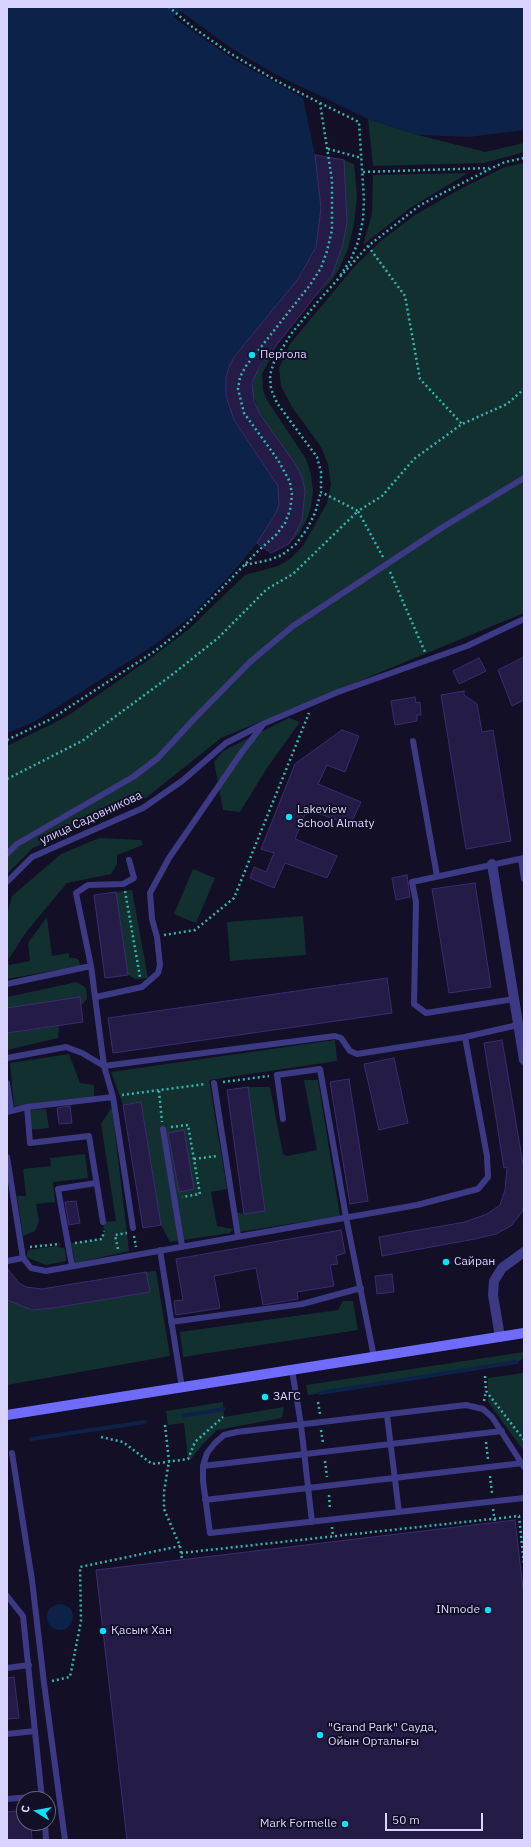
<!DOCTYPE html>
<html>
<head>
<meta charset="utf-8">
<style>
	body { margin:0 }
	#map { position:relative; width:531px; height:1847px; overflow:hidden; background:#130f26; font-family:"IBM Plex Sans",sans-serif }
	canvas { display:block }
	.frame { position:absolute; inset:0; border:8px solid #d9d4ff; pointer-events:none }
	.north { position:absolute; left:16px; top:1791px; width:40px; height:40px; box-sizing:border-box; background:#130f26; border:1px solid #625e7d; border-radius:50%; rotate:281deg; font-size:11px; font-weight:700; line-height:16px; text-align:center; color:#d9d4ff }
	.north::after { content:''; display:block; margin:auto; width:14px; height:18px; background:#00e5ff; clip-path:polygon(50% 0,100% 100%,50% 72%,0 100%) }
	.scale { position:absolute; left:385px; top:1813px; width:98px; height:18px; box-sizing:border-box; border:2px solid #d9d4ff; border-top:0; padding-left:5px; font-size:12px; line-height:14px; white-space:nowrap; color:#d9d4ff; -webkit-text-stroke:3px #130f26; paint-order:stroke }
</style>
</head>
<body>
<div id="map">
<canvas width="531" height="1847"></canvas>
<div class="frame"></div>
<div class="north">С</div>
<div class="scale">50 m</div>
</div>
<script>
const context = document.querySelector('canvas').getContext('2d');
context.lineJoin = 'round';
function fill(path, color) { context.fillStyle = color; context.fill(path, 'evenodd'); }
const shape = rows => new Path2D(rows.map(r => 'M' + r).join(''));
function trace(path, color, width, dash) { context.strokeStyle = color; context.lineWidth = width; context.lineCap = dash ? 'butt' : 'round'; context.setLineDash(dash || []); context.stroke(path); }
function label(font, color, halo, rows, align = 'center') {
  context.font = font + ' "IBM Plex Sans",sans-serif'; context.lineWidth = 4; context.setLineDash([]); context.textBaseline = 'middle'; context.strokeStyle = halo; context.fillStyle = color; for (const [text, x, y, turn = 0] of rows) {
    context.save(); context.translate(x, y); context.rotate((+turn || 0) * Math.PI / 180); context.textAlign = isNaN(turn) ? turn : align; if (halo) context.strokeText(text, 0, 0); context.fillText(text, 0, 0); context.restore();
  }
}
fill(shape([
	[368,119,418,135,485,152,524,143,524,152,484,163,373,166],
	[344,160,354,164,355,173,357,197,354,224,348,249,339,269,332,280,316,298,332,275,343,244,347,222],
	[524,163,524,613,221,738,146,798,33,848,7,874,7,746,66,717,147,661,189,629,245,575,278,566,290,559,303,546,327,503,331,485,328,464,321,447,292,407,281,386,279,368,290,344,354,267,382,240,415,215,462,188,505,167],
	[468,173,410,208,363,245,372,214,373,175],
	[277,345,262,374,263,390,267,400,306,459,311,474,313,491,311,507,307,519,300,532,289,544,302,520,305,491,302,477,259,413,252,391,254,375],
	[289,718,300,722,267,768,240,812,223,810,214,762,223,751],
	[99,838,141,840,143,845,117,855,117,864,111,874,67,883,27,931,8,960,9,965,30,961,28,943,47,917,52,956,69,953,69,958,75,958,79,960,80,966,7,979,7,914,12,896,61,854],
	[193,869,215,878,196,923,174,914],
	[132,890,148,978,136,979,128,975,116,892],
	[303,916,306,955,230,961,227,922],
	[77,982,86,988,87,999,82,1005,79,998,7,1008,7,997],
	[59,1026,58,1038,7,1050,7,1033],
	[335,1040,337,1061,209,1080,227,1189,211,1192,217,1226,233,1229,230,1233,170,1242,161,1225,141,1102,123,1105,111,1072],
	[69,1054,80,1083,94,1085,94,1096,14,1106,10,1063],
	[304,1080,318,1080,340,1216,239,1232,236,1212,244,1214,248,1087,270,1087,283,1154,287,1156,317,1150],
	[112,1107,129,1251,75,1263,71,1243,102,1239,104,1232,103,1222,116,1221,101,1124],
	[46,1109,49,1128,29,1130,27,1110],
	[85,1154,88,1178,53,1182,55,1202,36,1204,39,1221,35,1231,23,1236,17,1196,26,1196,23,1169,51,1166,50,1158],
	[57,1246,65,1249,66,1261,46,1265,26,1257,28,1250],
	[156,1271,170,1356,7,1385,7,1299,32,1310,53,1308,149,1292,146,1272],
	[343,1301,353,1301,358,1330,183,1357,180,1332,338,1310],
	[524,1352,524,1358,517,1362,308,1395,306,1385],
	[524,1373,524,1451,488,1402,488,1378],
	[223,1402,224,1417,284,1407,282,1418,217,1430,202,1445,190,1460,188,1459,184,1423,168,1425,166,1411]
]), '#12302f');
fill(shape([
	[7,7,524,7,524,130,469,137,417,135,368,119,275,74,234,50,180,11,173,17,233,59,303,98,315,155,321,208,316,247,298,279,234,357,229,367,226,378,226,396,229,408,240,430,274,477,278,486,279,505,276,513,257,543,234,571,191,616,156,644,34,722,7,733],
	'47 1617a13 13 0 1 1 26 0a13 13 0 1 1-26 0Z'
]), '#0c2248');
trace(shape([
	[320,1393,517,1362],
	[183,1416,224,1409],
	[31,1439,145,1422]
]), '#0c2248', 4);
const building = shape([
	[315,155,344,160,347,222,343,244,332,275,260,366,252,383,254,401,259,413,296,465,302,477,305,491,302,520,295,534,289,544,271,553,257,543,276,513,279,505,278,486,234,420,226,396,226,378,229,367,234,357,298,279,316,247,321,208,315,155],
	[524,657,524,700,512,706,498,670,524,657],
	[479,658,486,671,459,684,453,671,479,658],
	[464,691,464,695,477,704,482,732,493,730,511,841,466,849,441,695,464,691],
	[415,697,416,703,420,702,421,715,417,715,417,721,395,725,391,701,415,697],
	[342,730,359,736,345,772,327,765,318,784,361,802,350,825,307,809,295,839,337,856,327,878,285,863,274,888,250,878,254,867,266,872,274,853,261,849,295,764,342,730],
	[407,875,410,897,396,900,392,878,407,875],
	[475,883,491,987,449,993,432,889,475,883],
	[116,892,128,975,105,978,94,895,116,892],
	[387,978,392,1013,113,1053,108,1018,387,978],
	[80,997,83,1022,7,1033,7,1008,80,997],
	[502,1040,524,1170,524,1204,522,1212,511,1226,496,1234,475,1239,382,1256,379,1237,465,1222,487,1214,500,1205,505,1190,507,1167,504,1168,484,1043,502,1040],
	[394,1058,408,1123,379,1130,364,1064,394,1058],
	[349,1079,368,1201,350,1204,330,1082,349,1079],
	[248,1087,265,1211,244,1214,227,1090,248,1087],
	[141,1102,161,1225,143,1228,123,1105,141,1102],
	[70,1106,72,1123,59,1124,57,1108,70,1106],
	[184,1130,194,1189,179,1192,168,1133,184,1130],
	[76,1201,80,1223,69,1225,65,1202,76,1201],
	[341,1230,345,1253,336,1256,338,1264,330,1265,334,1286,297,1292,298,1299,263,1305,256,1268,214,1276,220,1308,176,1315,174,1301,183,1300,176,1259,341,1230],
	[7,1268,19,1283,26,1287,42,1289,146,1272,150,1292,53,1308,32,1310,7,1300,7,1268],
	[392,1274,394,1292,377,1294,375,1276,392,1274],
	[515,1520,524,1597,524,1840,127,1840,96,1570,515,1520],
	[14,1677,19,1718,7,1719,7,1678,14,1677],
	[24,1810,24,1823,31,1823,32,1840,7,1840,7,1812,24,1810]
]);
fill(building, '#241b47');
trace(building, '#3b2d73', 1);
trace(shape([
	[320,103,359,122,364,200,363,220,358,242,351,259,340,276],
	[328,149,362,158],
	[363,172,489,168],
	[368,246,405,296,420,379,462,424],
	[383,557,358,511,382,496,414,459,462,424,507,404,524,389],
	[245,565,269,560,282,555,296,544,307,529,315,513,321,492],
	[390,572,425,652],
	[7,740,51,719,155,651,179,632,258,551,276,535,285,523,290,510,292,495,290,482,278,460,244,413,238,389,240,377,246,366,310,285,321,268,327,251,332,230,332,180,320,103,275,80,228,52,191,26,169,7],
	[7,779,82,741,173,674,218,638,267,589,293,574,358,511,321,492,321,472,317,457,277,403,271,389,270,375,274,362,291,334,320,299,368,246,395,225,419,206,437,196,492,168,505,162,524,158],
	[125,891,140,977],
	[164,935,195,930,234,898,309,713],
	[223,1082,269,1076],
	[159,1091,162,1122],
	[122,1095,206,1084],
	[171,1127,188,1125,200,1194,182,1197],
	[194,1159,217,1156],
	[134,1236,136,1247],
	[75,1243,102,1239,104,1231],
	[30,1247,60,1244],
	[118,1249,115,1235,127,1233],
	[485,1376,486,1391,524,1440],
	[484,1401,486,1391],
	[318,1402,320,1414],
	[165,1425,169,1461,164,1492,164,1509,180,1546,182,1560],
	[321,1430,323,1443],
	[101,1437,123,1442,152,1464,188,1459,195,1442,223,1417],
	[486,1442,488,1459],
	[325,1461,327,1477],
	[490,1476,492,1493],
	[329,1495,330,1510],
	[493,1509,495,1523],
	[332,1527,333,1537],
	[181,1553,519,1516,524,1564],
	[52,1681,70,1677,81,1621,80,1567,180,1546]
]), '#2fb8b0', 2.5, [2, 3]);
trace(shape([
	[413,741,437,876],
	[7,854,17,844,133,777,158,758,195,718,250,662,293,626,443,527,524,478],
	[521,859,524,879],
	[7,882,32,857,143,808,182,781,226,743,265,723,338,692,467,646,524,619],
	[7,984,91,966],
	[96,997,142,987,158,973,160,965,157,937,152,919,150,893,169,858,242,752,262,726],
	[514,999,426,1013,414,1004,416,902,412,882,524,858],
	[7,1058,66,1047,82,1053,104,1066,335,1036,341,1038,350,1051,357,1054,465,1037,518,1025],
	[7,1083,11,1110],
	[214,1083,238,1236],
	[113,1097,133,1228],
	[27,1107,30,1143,89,1136,103,1222],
	[7,1112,27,1107,113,1097,104,1066,91,966,76,893,88,885,123,884,134,878,129,860],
	[283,1119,277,1075,320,1069,346,1217,374,1357],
	[163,1129,182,1246],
	[7,1157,23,1258,31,1268,46,1271,417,1205,478,1189,488,1177,487,1156,465,1037],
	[160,1250,182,1388],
	[7,1261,23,1258],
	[72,1266,58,1189,96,1183],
	[171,1322,302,1304,361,1288],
	[292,1370,301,1425,312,1522],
	[387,1415,399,1512],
	[12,1453,32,1580,44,1683,65,1840],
	[203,1466,502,1431],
	[524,1467,492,1417,483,1409,466,1405,237,1432,224,1435,215,1443,207,1453,203,1466,203,1481,210,1533,524,1498],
	[205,1500,523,1463],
	[7,1596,23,1616,42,1799],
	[7,1668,29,1665],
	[7,1734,35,1731],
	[7,1799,42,1796],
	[45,1823,46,1840]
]), '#3d3a85', 6);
trace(shape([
	[492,864,524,1060],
	[500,1337,493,1295,494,1281,502,1268,524,1252]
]), '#3d3a85', 10);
trace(shape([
	[7,1415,524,1333]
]), '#6f6bff', 10);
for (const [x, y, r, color] of [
	[252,355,4,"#00e5ff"],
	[289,817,4,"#00e5ff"],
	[446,1262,4,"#00e5ff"],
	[265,1397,4,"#00e5ff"],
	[488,1610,4,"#00e5ff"],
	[103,1631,4,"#00e5ff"],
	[320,1735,4,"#00e5ff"],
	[345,1824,4,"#00e5ff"]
]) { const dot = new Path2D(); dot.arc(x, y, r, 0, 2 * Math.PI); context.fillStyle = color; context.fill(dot); trace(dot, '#130f26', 1.5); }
label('12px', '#d9d4ff', '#130f26', [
	["Пергола",260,355],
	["Lakeview",297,810],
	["School Almaty",297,824],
	["Сайран",454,1262],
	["ЗАГС",273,1397],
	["INmode",480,1610,"right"],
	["Қасым Хан",111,1631],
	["\"Grand Park\" Сауда,",328,1728],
	["Ойын Орталығы",328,1742],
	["Mark Formelle",337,1824,"right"]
], 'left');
label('12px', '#d9d4ff', '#130f26', [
	["улица Садовникова",91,818,-25]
]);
</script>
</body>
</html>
